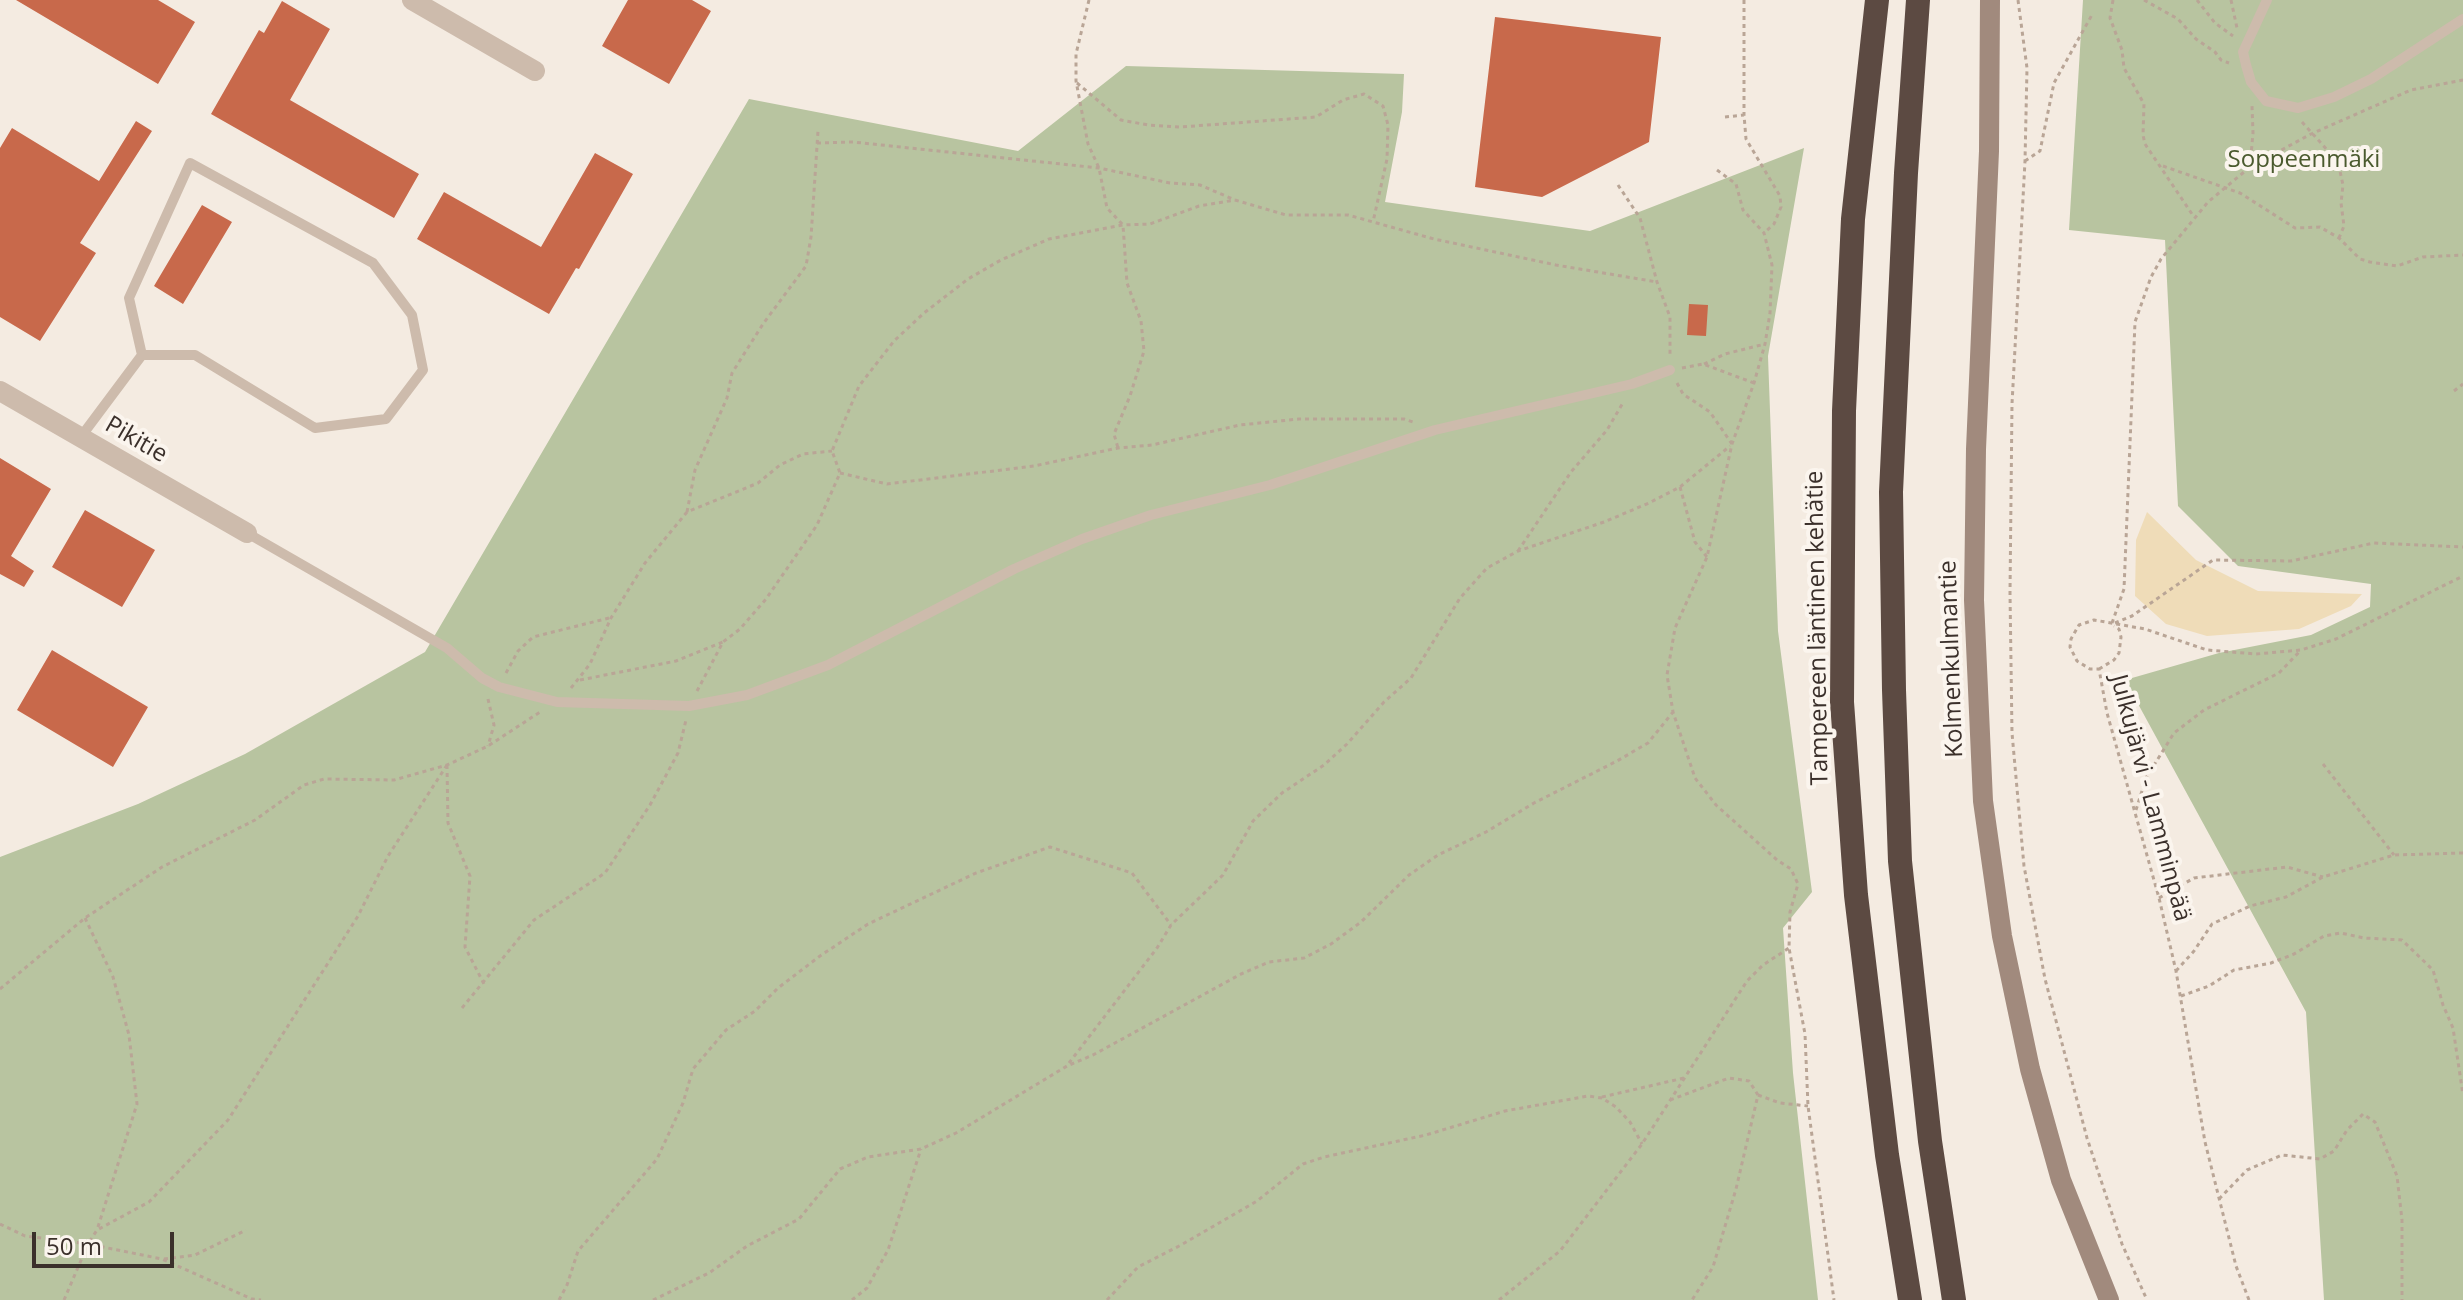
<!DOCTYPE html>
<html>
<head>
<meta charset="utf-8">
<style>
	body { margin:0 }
	#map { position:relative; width:2463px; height:1300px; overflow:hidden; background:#f4ebe1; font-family:"Open Sans",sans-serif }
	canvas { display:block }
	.scale { position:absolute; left:32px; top:1232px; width:142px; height:36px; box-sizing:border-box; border:4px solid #3b302b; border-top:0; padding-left:10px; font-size:24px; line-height:28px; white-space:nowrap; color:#3b302b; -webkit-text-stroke:6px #fbf5ee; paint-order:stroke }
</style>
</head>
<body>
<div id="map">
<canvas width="2463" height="1300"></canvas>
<div class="scale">50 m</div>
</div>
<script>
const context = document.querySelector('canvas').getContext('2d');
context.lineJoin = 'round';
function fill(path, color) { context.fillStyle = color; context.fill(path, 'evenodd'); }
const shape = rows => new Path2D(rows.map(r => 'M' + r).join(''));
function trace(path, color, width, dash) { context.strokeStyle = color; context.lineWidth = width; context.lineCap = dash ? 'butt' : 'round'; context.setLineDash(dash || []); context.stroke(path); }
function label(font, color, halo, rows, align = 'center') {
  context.font = font + ' "Open Sans",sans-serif'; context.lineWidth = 8; context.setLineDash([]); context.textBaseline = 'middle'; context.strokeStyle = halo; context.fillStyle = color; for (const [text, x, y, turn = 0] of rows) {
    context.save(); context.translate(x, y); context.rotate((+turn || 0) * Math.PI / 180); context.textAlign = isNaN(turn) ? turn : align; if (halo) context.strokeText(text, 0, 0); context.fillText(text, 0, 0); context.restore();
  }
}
fill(shape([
	[2083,0,2463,0,2463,1300,2324,1300,2306,1012,2125,680,2219,653,2311,635,2370,607,2371,584,2238,566,2178,506,2165,240,2069,230],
	[1126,66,1404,74,1402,112,1385,202,1590,231,1804,148,1768,356,1778,631,1812,892,1783,928,1793,1073,1818,1300,0,1300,0,857,138,804,245,754,425,652,749,99,1018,151]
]), '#b8c4a0');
fill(shape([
	[2147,512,2196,560,2258,591,2362,594,2351,606,2299,629,2207,636,2166,624,2135,596,2136,540]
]), '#efdcb8');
fill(shape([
	[16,0,158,0,195,22,158,84],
	[628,0,692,0,711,11,669,84,602,46],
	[282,1,330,29,290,100,419,174,394,218,211,114,259,30,264,33],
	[1495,17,1661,37,1649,142,1542,197,1475,187],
	[136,121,152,131,80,243,96,253,40,341,0,317,0,148,12,128,99,181],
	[595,153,633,174,579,269,576,268,549,314,417,239,444,192,541,247],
	[202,205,232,222,183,304,154,286],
	[1689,304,1708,305,1706,336,1687,335],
	[0,458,51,489,11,556,34,571,24,587,0,574],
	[85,510,155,550,122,607,52,567],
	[52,650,148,707,113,767,17,710]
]), '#c8694b');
trace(shape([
	[1089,0,1076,54,1076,81,1088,144,1099,168,1107,208,1123,225,1127,283,1141,321,1144,351,1130,396,1114,434,1118,448],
	[1744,0,1744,115,1746,139,1780,196,1781,207,1774,224,1764,233],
	[2018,0,2027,68,2025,161,2012,404,2010,593,2012,733,2024,866,2045,979,2087,1138,2122,1244,2147,1300],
	[2113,0,2110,18,2122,50,2124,68,2144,104,2143,135,2145,144,2194,217],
	[2144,0,2178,19,2196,39,2215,52,2221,60,2229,63],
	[2197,0,2215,23,2233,36],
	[2231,0,2237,28],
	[1077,83,1121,120,1148,125,1180,127,1316,117,1343,100,1364,94,1383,106,1388,125,1387,159,1373,222],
	[1725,117,1744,115],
	[2302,122,2338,162,2343,185,2341,203,2344,226,2339,238],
	[817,143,853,142,1099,168,1170,183,1200,185,1235,200,1286,215,1348,215,1434,239,1556,265,1657,282],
	[2025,161,2040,151,2054,83,2093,13],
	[2163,166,2240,193,2295,228,2320,227,2339,238,2360,259,2370,262,2397,266,2423,257,2463,255],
	[2250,166,2253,133,2252,106],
	[1717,170,1736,184,1743,210,1764,233,1772,265,1770,313,1765,344,1754,383,1732,444,1707,557,1675,628,1667,675,1673,712,1695,778,1716,805,1777,860,1791,869,1798,884,1790,912,1789,948,1805,1034,1808,1106,1834,1300],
	[1618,185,1640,218,1657,282,1670,317,1670,357],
	[1704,364,1725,354,1765,344],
	[1682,368,1703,364,1754,383],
	[1677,383,1683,394,1710,412,1732,444],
	[2454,391,2463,384],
	[840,473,887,484,1034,466,1118,448,1152,445,1240,425,1299,419,1404,419,1413,422],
	[1680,487,1695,542,1707,557],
	[687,512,695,470,727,398,732,373,763,324,806,266,811,237,818,131],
	[1518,551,1571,472,1607,430,1624,401],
	[2112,623,2124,589,2135,322,2151,277,2161,259,2208,202,2250,167,2311,134,2411,90,2463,80],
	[2115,623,2132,616,2213,560,2291,561,2374,543,2463,547],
	[2099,669,2114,660,2119,653,2121,637,2119,629,2114,626],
	[506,673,518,651,533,637,609,618],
	[580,680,676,661,723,642],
	[571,688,590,664,611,618,645,563,687,512,758,483,780,465,803,454,832,451],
	[697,691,723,642,740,629,766,599,817,525,840,473,832,451,859,386,894,341,924,313,968,279,1001,260,1049,239,1123,225,1150,224,1199,206,1235,200],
	[488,699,494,725,488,746],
	[2323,764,2394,855],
	[447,765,448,823,470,876,465,947,484,984],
	[2136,810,2146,778,2174,733,2204,710,2279,673,2301,650],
	[2159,898,2194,878,2287,867,2323,877],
	[85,918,113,977,129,1035,137,1104,97,1230],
	[2176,971,2194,951,2212,924,2250,906,2286,897,2323,877,2394,855,2463,853],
	[0,989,85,918,162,867,255,820,304,785,324,779,394,780,447,765,488,746,540,712],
	[2181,996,2209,986,2234,970,2271,963,2294,954,2324,936,2341,933,2364,938,2402,940,2433,970,2443,1005,2453,1028,2463,1095],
	[462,1008,534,920,605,873,650,805,678,753,686,720],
	[1069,1063,1157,948,1171,925,1223,875,1253,821,1282,793,1324,765,1347,744,1384,702,1411,678,1460,598,1487,568,1518,551,1604,522,1649,503,1680,487,1730,446],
	[1758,1095,1780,1103,1808,1106],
	[1602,1097,1684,1078],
	[1670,1100,1729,1078,1749,1081,1758,1095,1736,1189,1713,1267,1692,1300],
	[2219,1199,2247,1170,2282,1155,2320,1159,2334,1151,2347,1130,2363,1114,2375,1122,2397,1176,2402,1220,2402,1300],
	[0,1224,25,1236,88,1244,162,1259,252,1299,261,1300],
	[164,1259,195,1255,246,1230],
	[64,1300,88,1244,97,1230,149,1202,228,1120,358,916,388,856,447,765],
	[559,1300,567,1285,578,1251,657,1159,683,1103,693,1069,726,1030,755,1011,778,988,820,956,868,924,976,873,1050,847,1132,873,1171,925],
	[653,1300,709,1273,747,1246,799,1219,840,1169,868,1157,921,1149,956,1133,1067,1066,1093,1055,1241,974,1269,962,1304,958,1331,944,1361,922,1409,875,1438,855,1486,832,1534,803,1617,761,1648,743,1673,712],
	[852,1300,867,1288,888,1250,921,1149],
	[1107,1300,1138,1267,1181,1245,1257,1201,1303,1164,1324,1157,1426,1135,1505,1111,1588,1096,1602,1098,1616,1107,1630,1122,1642,1144],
	[1499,1300,1560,1251,1642,1144,1747,981,1763,965,1789,948],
	[2249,1300,2236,1266,2205,1142,2176,971,2159,898,2107,713,2099,669,2090,669,2077,661,2070,647,2071,639,2079,625,2094,620,2145,629,2207,650,2256,654,2301,650,2336,639,2463,576]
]), '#b9a596', 3, [4, 4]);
trace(shape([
	[2267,0,2243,52,2246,65,2251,82,2266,101,2298,108,2334,97,2371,79,2463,19],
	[80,438,142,355,195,355,315,428,386,419,423,370,412,315,373,263,190,163,129,298,142,355],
	[247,533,447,648,482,678,499,687,557,702,689,706,747,695,828,665,1014,569,1082,539,1151,515,1270,485,1435,430,1632,384,1670,370]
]), '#cdbbac', 10);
trace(shape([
	[412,0,535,71],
	[0,391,247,533]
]), '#cdbbac', 20);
trace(shape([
	[1990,0,1989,151,1976,449,1974,600,1983,801,2002,936,2030,1069,2061,1180,2109,1300]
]), '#a18a7d', 20);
trace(shape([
	[1877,0,1853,219,1844,411,1842,702,1856,895,1887,1155,1910,1300],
	[1918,0,1906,173,1891,492,1894,690,1900,861,1930,1141,1954,1300]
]), '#5c4a42', 24);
label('24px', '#4a5a2e', '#fbf5ee', [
	["Soppeenmäki",2304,160]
]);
label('24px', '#3b302b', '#fbf5ee', [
	["Pikitie",136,440,30],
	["Tampereen läntinen kehätie",1818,628,-91],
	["Kolmenkulmantie",1952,659,-92],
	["Julkujärvi - Lamminpää",2150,798,75]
]);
</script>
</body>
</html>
